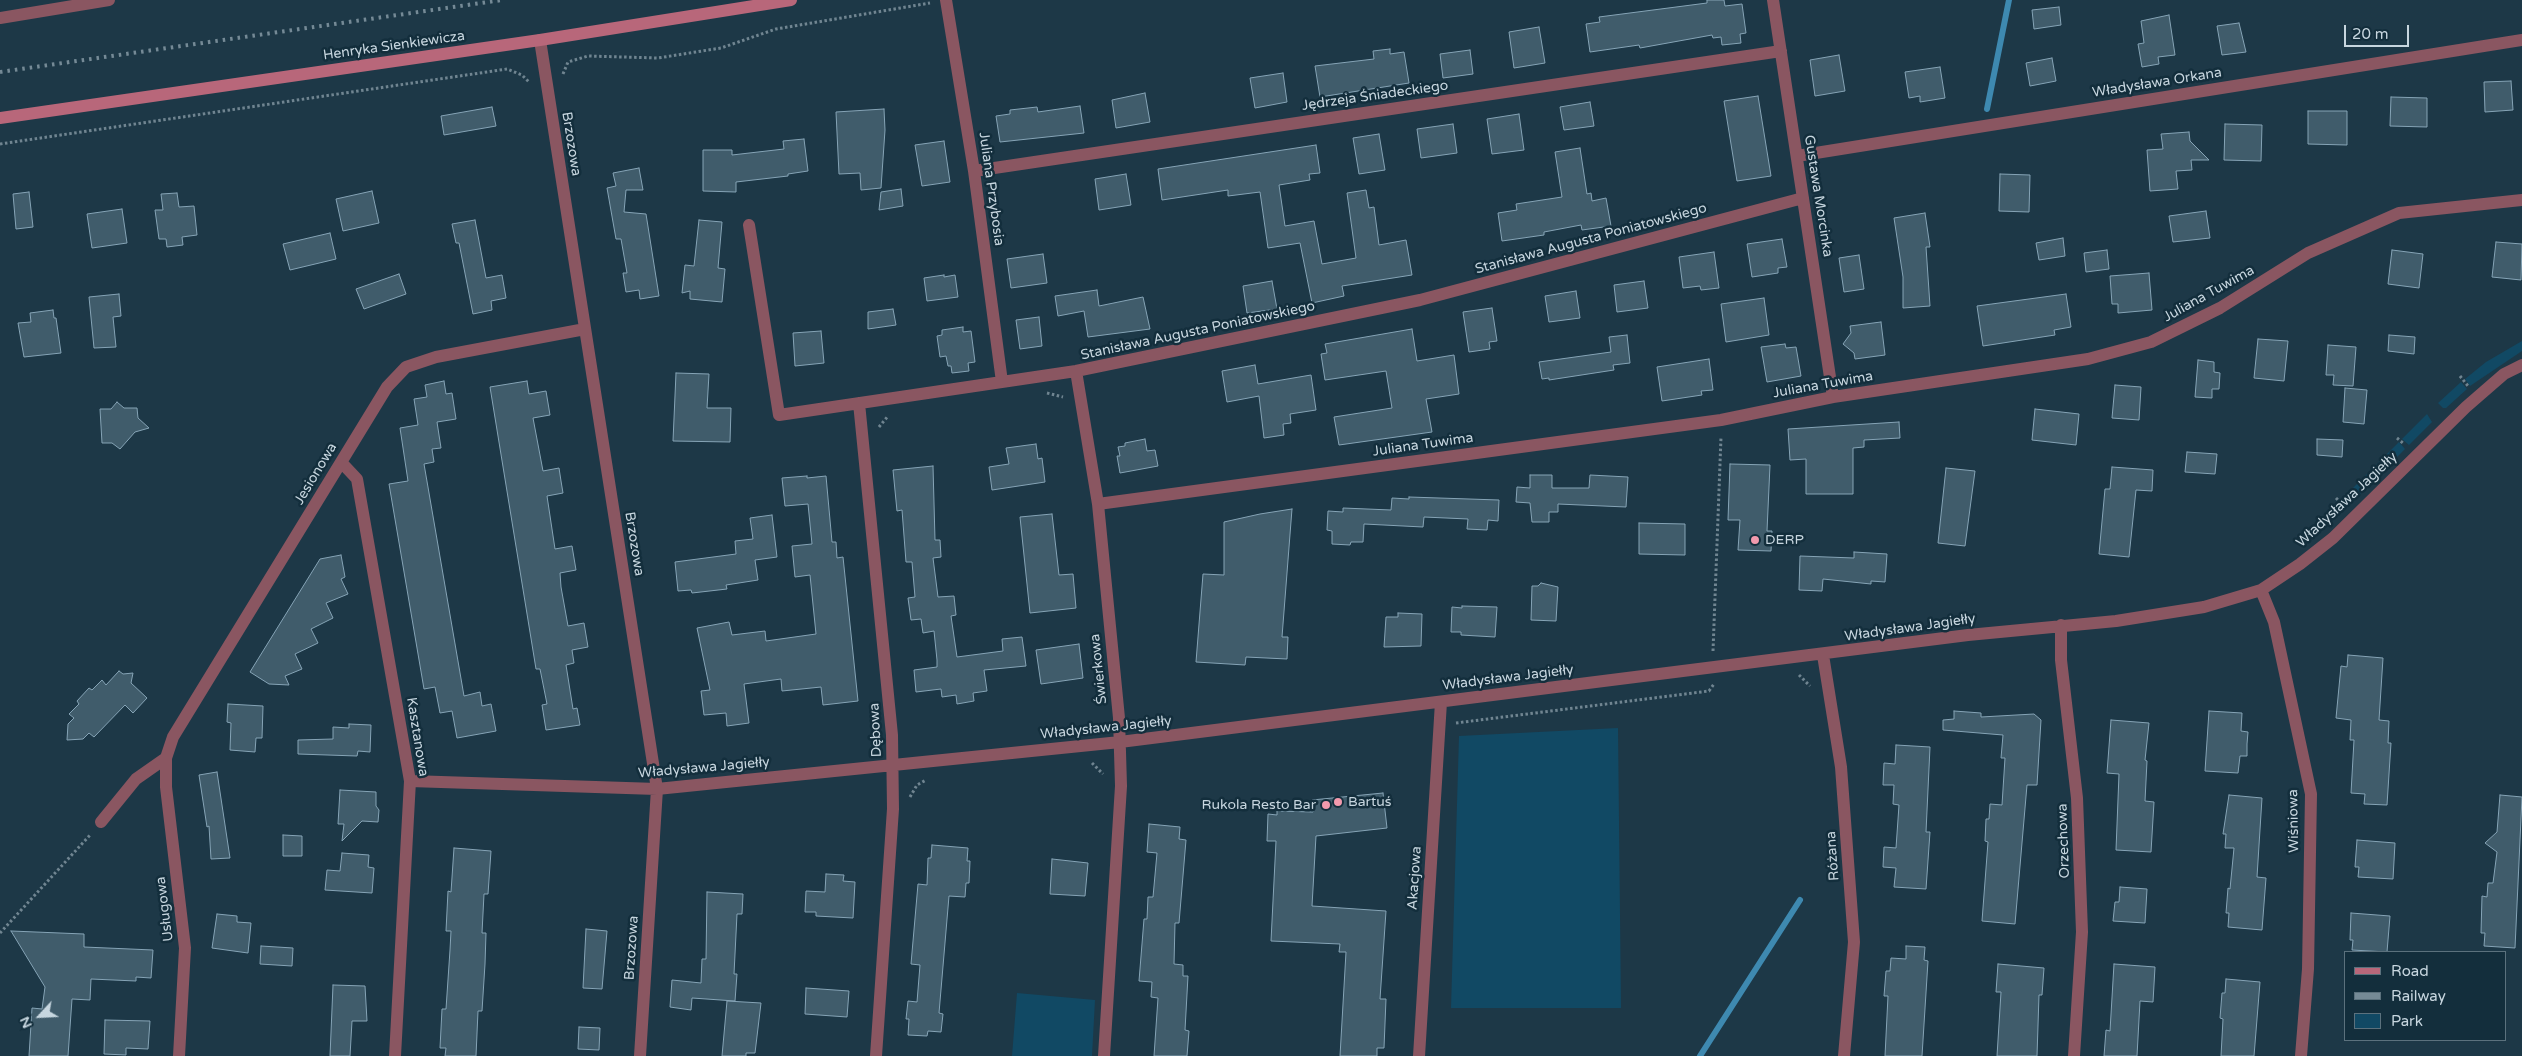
<!DOCTYPE html>
<html>
<head>
<meta charset="utf-8">
<style>
	body { margin:0 }
	#map { position:relative; width:2522px; height:1056px; overflow:hidden; background:#1d3847; font-family:"Varela Round",sans-serif }
	canvas { display:block }
	.legend { position:absolute; left:2344px; top:951px; width:162px; height:90px; box-sizing:border-box; background:#132e3c; border:1px solid #5b717d; margin:0; padding:6px 9px; list-style:none; font-size:15px; color:#c7d6df }
	.legend li { display:flex; align-items:center; gap:10px; height:25px }
	.legend b { width:25px; border:1px solid #5b717d }
	.north { position:absolute; left:15px; top:991px; width:50px; height:50px; -webkit-text-stroke:4px #132e3c; paint-order:stroke; rotate:245deg; font-size:14px; font-weight:700; line-height:20px; text-align:center; color:#c7d6df }
	.north::after { content:''; display:block; margin:auto; width:18px; height:22px; background:#c7d6df; clip-path:polygon(50% 0,100% 100%,50% 72%,0 100%) }
	.scale { position:absolute; left:2344px; top:25px; width:65px; height:22px; box-sizing:border-box; border:2px solid #c7d6df; border-top:0; padding-left:6px; font-size:15px; line-height:18px; white-space:nowrap; color:#c7d6df; -webkit-text-stroke:4px #132e3c; paint-order:stroke }
</style>
</head>
<body>
<div id="map">
<canvas width="2522" height="1056"></canvas>
<ul class="legend">
<li><b style="height:6px;background:#b8677a"></b>Road</li>
<li><b style="height:6px;background:#758a96"></b>Railway</li>
<li><b style="height:14px;background:#114964"></b>Park</li>
</ul>
<div class="north">N</div>
<div class="scale">20 m</div>
</div>
<script>
const context = document.querySelector('canvas').getContext('2d');
context.lineJoin = 'round';
function fill(path, color) { context.fillStyle = color; context.fill(path, 'evenodd'); }
const shape = rows => new Path2D(rows.map(r => 'M' + r).join(''));
function trace(path, color, width, dash) { context.strokeStyle = color; context.lineWidth = width; context.lineCap = dash ? 'butt' : 'round'; context.setLineDash(dash || []); context.stroke(path); }
function label(font, color, halo, rows, align = 'center') {
  context.font = font + ' "Varela Round",sans-serif'; context.lineWidth = 5; context.setLineDash([]); context.textBaseline = 'middle'; context.strokeStyle = halo; context.fillStyle = color; for (const [text, x, y, turn = 0] of rows) {
    context.save(); context.translate(x, y); context.rotate((+turn || 0) * Math.PI / 180); context.textAlign = isNaN(turn) ? turn : align; if (halo) context.strokeText(text, 0, 0); context.fillText(text, 0, 0); context.restore();
  }
}
fill(shape([
	[2522,341,2522,351,2470,386,2465,379,2486,362],
	[2461,382,2467,389,2446,408,2443,408,2438,403],
	[2427,414,2432,422,2409,445,2402,439],
	[2399,442,2405,449,2348,506,2341,500],
	[1618,728,1621,1008,1451,1008,1459,736],
	[1017,993,1095,1000,1092,1056,1012,1056]
]), '#114964');
trace(shape([
	[1987,109,2009,0],
	[1700,1056,1800,900]
]), '#3e89b0', 6);
const building = shape([
	[1707,0,1724,0,1725,6,1742,4,1746,33,1740,34,1741,43,1722,45,1721,37,1713,38,1712,35,1640,48,1639,45,1590,52,1586,24,1600,22,1599,17,1707,3,1707,0],
	[2059,7,2061,25,2034,29,2032,10,2059,7],
	[2169,15,2175,55,2158,57,2159,64,2142,67,2138,44,2144,43,2141,21,2169,15],
	[2239,23,2246,52,2222,55,2217,26,2239,23],
	[1539,27,1545,63,1514,68,1509,32,1539,27],
	[1390,49,1390,54,1404,52,1409,83,1320,97,1315,66,1374,59,1373,51,1390,49],
	[1470,50,1473,74,1443,78,1440,54,1470,50],
	[1839,55,1845,91,1815,96,1810,60,1839,55],
	[2052,58,2056,81,2030,86,2026,63,2052,58],
	[1940,67,1945,98,1920,102,1920,96,1909,98,1905,72,1940,67],
	[1283,73,1287,102,1255,108,1250,78,1283,73],
	[2511,81,2513,110,2485,112,2484,82,2511,81],
	[1145,93,1150,122,1116,128,1112,100,1145,93],
	[1758,96,1771,176,1737,181,1724,101,1758,96],
	[2391,97,2427,98,2427,127,2390,126,2391,97],
	[1590,102,1594,126,1564,130,1560,107,1590,102],
	[1080,106,1084,133,1000,142,996,116,1010,114,1010,110,1037,107,1038,112,1080,106],
	[492,107,496,126,444,135,441,116,492,107],
	[884,109,885,130,881,188,861,190,860,173,839,174,836,112,884,109],
	[2308,111,2347,111,2347,145,2308,144,2308,111],
	[1519,114,1524,150,1492,154,1487,119,1519,114],
	[1453,124,1457,153,1421,158,1417,129,1453,124],
	[2225,124,2262,125,2261,161,2224,160,2225,124],
	[2189,132,2190,141,2209,160,2191,160,2192,170,2176,171,2178,189,2150,191,2147,150,2163,149,2161,134,2189,132],
	[1379,134,1385,170,1359,174,1353,138,1379,134],
	[804,139,808,171,788,174,788,176,736,182,736,192,703,191,703,150,732,150,732,155,784,149,783,141,804,139],
	[944,141,950,182,922,186,915,145,944,141],
	[1316,145,1320,173,1309,174,1310,180,1279,185,1285,226,1314,221,1322,264,1356,258,1347,193,1366,190,1369,208,1374,207,1379,245,1406,240,1412,275,1342,286,1344,296,1312,303,1300,243,1268,248,1260,192,1228,196,1228,190,1162,200,1158,169,1316,145],
	[1580,148,1587,194,1591,193,1592,201,1606,198,1611,226,1582,230,1581,225,1544,232,1544,235,1502,241,1498,213,1517,210,1516,204,1562,197,1555,152,1580,148],
	[639,168,643,190,626,190,624,212,646,214,659,296,640,299,639,290,626,292,623,273,627,273,621,239,616,239,607,188,616,186,613,173,639,168],
	[1126,174,1131,205,1099,210,1095,179,1126,174],
	[2000,174,2030,175,2029,212,1999,211,2000,174],
	[901,189,903,206,879,210,881,192,901,189],
	[372,191,379,223,343,231,336,199,372,191],
	[29,192,33,227,16,229,13,194,29,192],
	[177,193,179,207,194,206,197,235,182,237,183,245,167,247,166,239,159,239,155,210,163,210,161,194,177,193],
	[122,209,127,243,92,248,87,214,122,209],
	[2206,211,2210,238,2173,242,2169,216,2206,211],
	[1925,213,1930,247,1926,247,1930,306,1903,308,1903,277,1894,218,1925,213],
	[475,220,486,278,502,275,506,298,491,301,492,310,473,314,459,243,456,243,452,224,475,220],
	[699,220,722,222,718,268,725,269,722,302,690,299,690,291,682,293,685,265,694,266,699,220],
	[330,233,336,259,290,270,283,244,330,233],
	[2063,238,2065,256,2039,260,2036,243,2063,238],
	[1782,239,1787,267,1778,268,1778,273,1752,277,1747,244,1782,239],
	[2496,242,2522,244,2521,280,2492,277,2496,242],
	[2107,250,2109,269,2086,272,2084,253,2107,250],
	[2392,250,2423,254,2419,288,2388,284,2392,250],
	[1714,252,1719,288,1701,290,1700,286,1683,288,1679,257,1714,252],
	[1043,254,1047,283,1011,288,1007,259,1043,254],
	[1859,255,1864,289,1844,292,1839,258,1859,255],
	[2149,273,2152,310,2118,313,2118,304,2112,304,2110,276,2149,273],
	[399,274,406,294,364,309,356,289,399,274],
	[944,275,944,277,955,275,958,297,927,301,924,278,944,275],
	[1272,281,1277,309,1247,313,1243,286,1272,281],
	[1644,281,1648,308,1617,312,1614,285,1644,281],
	[1097,290,1099,306,1143,297,1150,329,1088,337,1084,311,1058,316,1055,296,1097,290],
	[1576,291,1580,318,1549,322,1545,296,1576,291],
	[119,294,121,316,113,317,116,347,94,348,89,297,119,294],
	[2066,294,2071,327,2054,330,2055,335,1983,346,1977,306,2066,294],
	[1764,298,1769,335,1726,342,1721,304,1764,298],
	[1492,308,1497,341,1489,342,1490,349,1469,352,1463,312,1492,308],
	[893,309,896,325,868,329,868,312,893,309],
	[53,310,54,318,56,318,61,353,24,357,18,323,31,322,30,313,53,310],
	[1039,317,1042,346,1020,349,1016,320,1039,317],
	[1881,322,1885,355,1855,359,1854,353,1843,344,1851,333,1850,326,1881,322],
	[963,327,963,332,971,331,975,362,968,363,969,371,952,373,951,366,948,366,946,356,940,357,937,336,942,335,942,330,963,327],
	[1412,329,1417,361,1454,355,1459,394,1426,399,1432,432,1339,445,1334,417,1392,408,1386,371,1325,380,1321,354,1327,353,1325,344,1412,329],
	[821,331,824,363,795,366,793,333,821,331],
	[1627,335,1630,363,1613,365,1614,370,1549,380,1549,378,1542,379,1539,362,1611,352,1609,337,1627,335],
	[2389,335,2415,337,2414,354,2388,351,2389,335],
	[2258,339,2288,341,2284,381,2254,378,2258,339],
	[1785,344,1786,348,1796,347,1801,376,1767,382,1761,347,1785,344],
	[2328,345,2356,347,2353,386,2333,385,2334,375,2326,375,2328,345],
	[1709,359,1713,390,1701,391,1702,395,1662,401,1657,367,1709,359],
	[2198,360,2214,362,2214,372,2220,373,2219,389,2212,389,2212,398,2195,397,2198,360],
	[1255,365,1258,384,1311,375,1316,410,1290,414,1291,423,1283,424,1284,435,1264,438,1259,396,1227,402,1222,371,1255,365],
	[676,373,709,374,707,408,731,408,730,442,673,441,676,373],
	[444,381,446,394,452,393,456,419,437,422,441,448,432,449,434,462,424,464,464,696,480,692,482,706,491,704,496,731,457,738,452,711,440,713,435,687,424,689,389,484,408,481,400,428,418,425,414,399,427,397,425,385,444,381],
	[527,381,529,394,546,391,550,415,533,418,543,471,559,468,561,481,563,493,547,496,555,549,572,546,576,570,560,573,561,587,568,626,584,623,588,647,572,650,574,663,566,665,573,709,577,708,580,725,546,730,542,705,547,704,540,669,536,669,490,387,527,381],
	[2115,385,2141,387,2139,420,2112,418,2115,385],
	[2345,388,2367,390,2364,424,2343,422,2345,388],
	[117,402,124,408,137,408,138,418,149,428,135,432,120,449,112,443,102,443,100,409,111,409,117,402],
	[2035,409,2079,414,2076,445,2032,440,2035,409],
	[1899,422,1900,438,1864,440,1864,447,1853,448,1853,494,1806,494,1806,459,1790,460,1788,429,1899,422],
	[1145,439,1147,451,1155,450,1158,466,1120,473,1117,456,1120,456,1118,447,1125,446,1125,443,1145,439],
	[2317,439,2343,440,2342,457,2317,455,2317,439],
	[1036,444,1038,459,1042,458,1045,482,992,490,989,467,1009,464,1006,448,1036,444],
	[2187,452,2217,454,2215,474,2185,472,2187,452],
	[1730,464,1770,465,1767,531,1772,531,1771,551,1738,550,1740,520,1728,520,1730,464],
	[933,466,935,540,940,540,941,557,933,558,938,597,954,596,956,615,951,616,957,657,1003,651,1002,639,1022,637,1026,666,984,670,987,691,973,693,974,701,957,704,956,695,942,697,941,689,916,692,914,670,937,667,937,660,934,631,923,633,921,619,911,620,908,598,915,597,912,562,906,562,902,510,897,511,893,470,933,466],
	[2112,467,2153,470,2152,491,2136,490,2129,557,2099,554,2105,489,2110,489,2112,467],
	[1946,468,1975,471,1965,546,1938,543,1946,468],
	[1530,475,1552,475,1552,488,1589,488,1590,475,1628,477,1626,507,1558,504,1558,512,1549,512,1549,522,1532,522,1530,503,1516,502,1517,487,1530,488,1530,475],
	[807,476,807,478,826,476,832,542,836,542,837,558,843,557,858,701,823,705,821,687,782,691,781,679,744,684,749,723,727,726,726,713,704,715,701,691,710,690,697,628,729,622,732,635,765,631,766,641,816,634,810,575,795,577,792,546,812,544,808,504,785,506,782,478,807,476],
	[1409,497,1499,500,1498,521,1488,520,1487,530,1467,529,1468,519,1424,517,1423,527,1364,524,1363,542,1351,542,1350,545,1332,544,1332,531,1327,530,1328,511,1343,512,1343,508,1391,510,1392,498,1409,499,1409,497],
	[1292,509,1282,637,1288,637,1287,659,1246,657,1245,665,1196,662,1203,574,1224,575,1224,522,1260,514,1292,509],
	[1052,514,1059,575,1073,574,1076,608,1030,613,1020,517,1052,514],
	[772,515,777,557,755,560,758,580,726,585,727,589,692,593,691,590,678,591,675,562,736,554,735,541,753,539,750,518,772,515],
	[1639,523,1685,524,1685,555,1639,554,1639,523],
	[1854,552,1887,554,1885,582,1871,581,1871,584,1823,579,1822,591,1799,590,1800,556,1854,558,1854,552],
	[341,555,345,577,341,579,348,594,326,603,333,618,311,629,318,643,295,654,302,669,285,676,289,685,269,684,250,672,320,559,341,555],
	[1541,583,1558,587,1556,621,1531,620,1532,586,1538,586,1541,583],
	[1462,606,1497,607,1495,637,1461,635,1461,632,1451,632,1452,607,1462,608,1462,606],
	[1398,613,1422,614,1421,646,1384,647,1386,617,1398,617,1398,613],
	[1079,644,1083,678,1041,684,1036,650,1079,644],
	[2348,655,2383,658,2379,720,2389,721,2388,743,2391,743,2387,805,2364,804,2365,794,2351,793,2354,740,2350,740,2351,720,2336,718,2341,666,2347,667,2348,655],
	[119,671,123,674,133,673,131,683,147,698,133,713,125,705,94,737,89,733,83,739,67,740,68,724,74,718,69,714,79,704,77,701,89,688,92,690,102,680,106,685,119,671],
	[228,704,263,706,262,738,256,738,255,752,230,750,231,723,227,722,228,704],
	[1954,711,1981,713,1981,717,2034,714,2041,720,2037,785,2027,785,2015,924,1982,921,1988,842,1985,841,1986,819,1989,819,1990,804,2002,805,2005,758,2001,758,2003,735,1943,730,1943,720,1954,719,1954,711],
	[2209,711,2242,713,2241,731,2248,732,2247,744,2247,756,2240,756,2238,773,2205,771,2209,711],
	[2111,720,2149,723,2145,760,2147,761,2145,801,2154,802,2151,852,2116,850,2119,774,2107,773,2111,720],
	[349,724,371,725,370,752,358,751,357,756,298,754,298,740,333,739,333,727,349,728,349,724],
	[1896,745,1930,747,1926,832,1930,832,1926,889,1894,887,1896,868,1883,867,1884,847,1896,848,1899,805,1893,804,1894,785,1883,785,1884,763,1895,764,1896,745],
	[217,772,230,858,211,859,209,826,207,827,199,775,217,772],
	[340,790,376,792,376,806,379,810,378,822,362,821,342,841,344,824,338,824,340,790],
	[1383,793,1387,828,1316,836,1312,906,1386,911,1380,999,1386,999,1384,1048,1377,1048,1377,1056,1340,1056,1346,952,1339,952,1340,944,1271,941,1276,841,1267,841,1268,814,1277,815,1277,811,1313,812,1312,800,1383,793],
	[2229,795,2262,798,2257,877,2266,878,2262,930,2228,927,2229,913,2226,913,2228,888,2230,889,2234,848,2225,848,2226,834,2223,834,2229,795],
	[2500,795,2522,797,2515,948,2484,946,2485,933,2481,933,2482,896,2487,897,2488,883,2493,883,2497,852,2485,843,2497,832,2500,795],
	[1149,824,1180,827,1179,839,1186,840,1179,923,1175,923,1174,964,1183,965,1183,976,1188,976,1185,1030,1189,1031,1187,1056,1154,1056,1158,998,1151,997,1152,982,1139,981,1144,919,1147,919,1148,897,1153,897,1157,853,1147,852,1149,824],
	[283,835,302,836,302,856,283,856,283,835],
	[2357,840,2395,843,2393,879,2358,877,2359,867,2355,867,2357,840],
	[932,845,968,848,967,861,970,861,969,883,966,883,965,897,949,896,939,1013,943,1014,941,1032,928,1031,927,1036,908,1035,909,1019,906,1019,908,1001,917,1002,920,965,911,964,918,884,927,885,928,858,931,858,932,845],
	[454,848,491,851,488,894,484,894,482,933,486,933,485,964,482,1011,478,1011,476,1056,445,1056,446,1048,440,1048,442,1009,446,1009,450,950,451,931,446,931,448,891,451,892,454,848],
	[342,853,369,855,368,867,374,868,372,893,325,890,327,870,340,871,342,853],
	[1052,859,1088,863,1085,896,1050,894,1052,859],
	[826,874,844,875,843,881,855,882,853,918,816,916,816,912,805,912,806,891,825,892,826,874],
	[2120,887,2147,889,2145,923,2113,921,2115,902,2119,902,2120,887],
	[707,892,743,894,742,914,737,914,734,974,737,974,735,1001,692,998,691,1010,670,1007,672,980,701,983,702,959,706,959,707,892],
	[2351,913,2390,916,2387,952,2352,950,2353,940,2350,940,2351,913],
	[217,914,237,916,237,922,251,923,248,953,212,948,217,914],
	[586,929,607,931,602,989,583,988,586,929],
	[11,931,84,934,84,947,153,950,151,978,136,977,136,981,91,979,90,1000,72,999,68,1056,29,1056,32,1008,42,1009,45,987,11,931],
	[261,946,293,948,292,966,260,964,261,946],
	[1906,946,1925,947,1924,960,1928,961,1922,1056,1885,1056,1888,996,1884,996,1886,971,1890,971,1891,958,1906,959,1906,946],
	[1998,964,2044,968,2042,995,2039,995,2037,1056,1997,1056,2001,992,1996,992,1998,964],
	[2114,964,2155,967,2153,1002,2140,1001,2137,1056,2104,1056,2106,1030,2110,1031,2114,964],
	[2226,979,2260,982,2254,1056,2221,1056,2223,1019,2220,1018,2222,993,2225,993,2226,979],
	[333,985,365,986,367,1021,352,1021,350,1056,330,1056,333,985],
	[806,988,849,991,847,1017,805,1014,806,988],
	[727,1001,761,1003,755,1053,746,1053,746,1056,722,1056,727,1001],
	[105,1020,150,1021,148,1049,126,1048,126,1055,104,1054,105,1020],
	[579,1027,600,1028,599,1050,578,1049,579,1027]
]);
fill(building, '#405c6b');
trace(building, '#86a4b6', 1);
trace(shape([
	[563,74,568,62,588,56,658,58,721,48,776,29,930,3],
	[0,144,507,69,522,75,529,82],
	[2460,376,2468,386],
	[1047,393,1063,397],
	[879,427,888,416],
	[2397,438,2404,444],
	[2336,498,2343,505],
	[1713,651,1721,437],
	[1799,675,1810,686],
	[1456,723,1709,691,1714,684],
	[1092,763,1103,774],
	[910,797,917,785,926,780],
	[0,933,91,834]
]), '#708591', 3, [2.5, 2.5]);
trace(shape([
	[946,0,974,171,1002,382],
	[1773,0,1833,397],
	[0,18,109,0],
	[540,40,657,789,640,1056],
	[1797,156,2522,40],
	[974,171,1781,51],
	[749,225,779,415,1076,371,1420,300,1803,198],
	[1076,371,1098,504,1119,718,1121,786,1104,1056],
	[859,403,892,735,893,809,876,1056],
	[341,462,357,479,410,781,395,1056],
	[1098,504,1721,420,1833,397,2088,359,2151,342,2220,308,2308,253,2399,213,2522,200],
	[2261,590,2274,622,2311,794,2308,969,2301,1056],
	[2061,625,2061,660,2077,798,2082,932,2074,1056],
	[1823,655,1841,767,1854,942,1844,1056],
	[410,781,657,789,1120,742,1968,635,2116,621,2204,607,2261,590,2300,564,2333,538,2466,407,2504,374,2522,365],
	[101,822,136,779,166,758],
	[179,1056,185,948,166,787,166,758,173,737,387,387,406,367,436,357,585,329],
	[1419,1056,1441,702]
]), '#8a5661', 12);
trace(shape([
	[0,118,540,40,791,0]
]), '#b8677a', 12);
trace(shape([
	[0,72,502,0]
]), '#758a96', 4, [2.5, 5]);
for (const [x, y, r, color] of [
	[1755,540,5,"#f29aad"],
	[1338,802,5,"#f29aad"],
	[1326,805,5,"#f29aad"]
]) { const dot = new Path2D(); dot.arc(x, y, r, 0, 2 * Math.PI); context.fillStyle = color; context.fill(dot); trace(dot, '#132e3c', 2); }
label('14px', '#c7d6df', '#132e3c', [
	["Henryka Sienkiewicza",394,46,-8],
	["Władysława Orkana",2157,83,-9],
	["Jędrzeja Śniadeckiego",1375,96,-8],
	["Brzozowa",571,144,81],
	["Juliana Przybosia",991,189,82],
	["Gustawa Morcinka",1818,196,81],
	["Stanisława Augusta Poniatowskiego",1591,239,-15],
	["Juliana Tuwima",2209,294,-29],
	["Stanisława Augusta Poniatowskiego",1198,331,-12],
	["Juliana Tuwima",1823,385,-10],
	["Juliana Tuwima",1423,445,-8],
	["Jesionowa",316,474,-59],
	["Władysława Jagiełły",2347,500,-43],
	["Brzozowa",634,544,81],
	["Władysława Jagiełły",1910,628,-8],
	["Świerkowa",1099,669,-96],
	["Władysława Jagiełły",1508,678,-7],
	["Władysława Jagiełły",1106,728,-6],
	["Dębowa",876,730,-93],
	["Kasztanowa",417,737,81],
	["Władysława Jagiełły",704,768,-5],
	["Wiśniowa",2294,821,-91],
	["Orzechowa",2064,841,-92],
	["Różana",1833,856,-94],
	["Akacjowa",1415,878,-86],
	["Usługowa",165,909,-97],
	["Brzozowa",632,948,-86]
]);
label('14px', '#c7d6df', '#132e3c', [
	["DERP",1765,540],
	["Bartuś",1348,802],
	["Rukola Resto Bar",1316,805,"right"]
], 'left');
</script>
</body>
</html>
